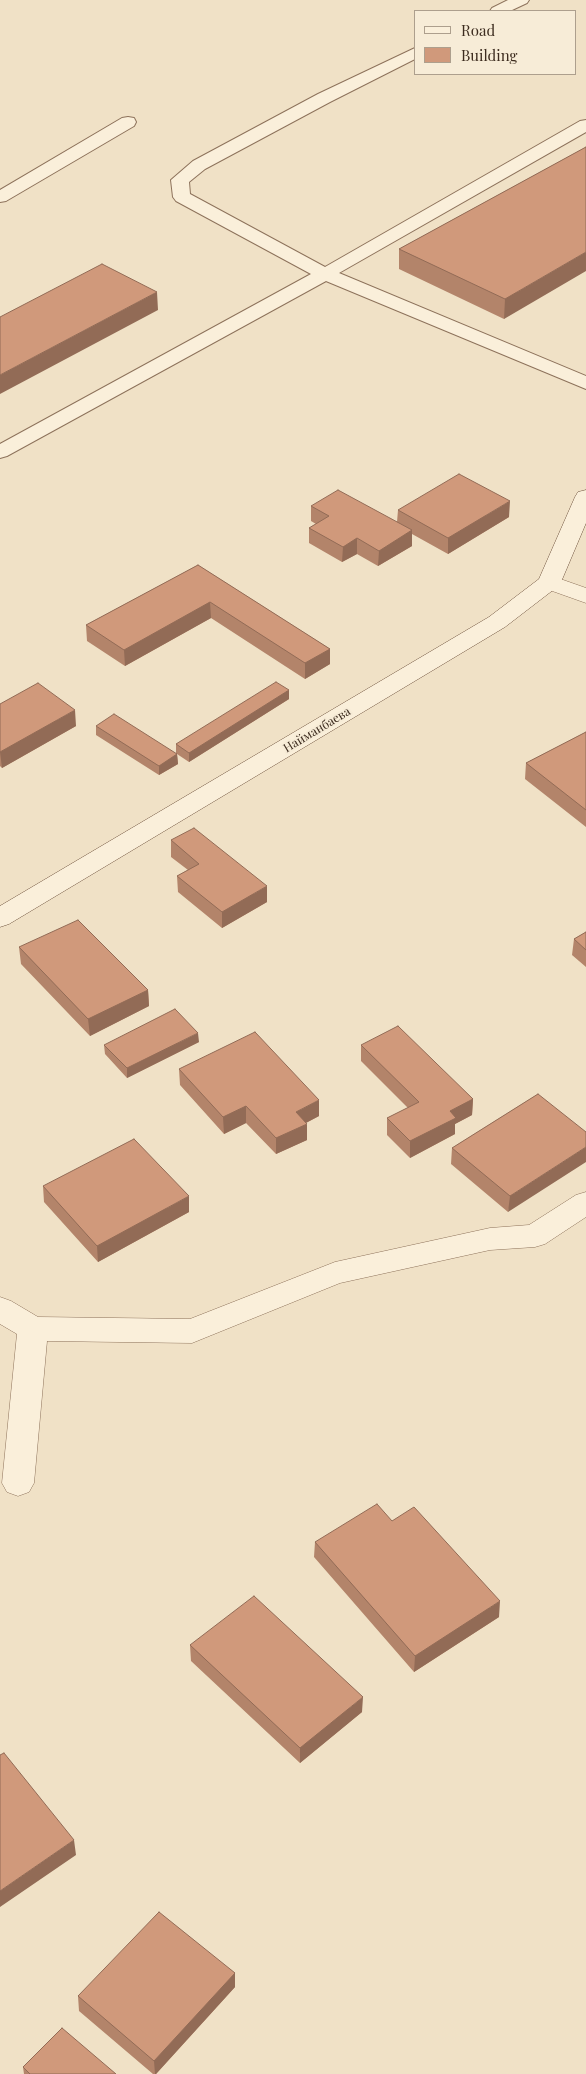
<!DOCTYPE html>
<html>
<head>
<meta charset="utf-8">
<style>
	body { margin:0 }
	#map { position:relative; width:586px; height:2074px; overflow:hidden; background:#f0e1c6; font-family:"Playfair Display",serif }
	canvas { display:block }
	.legend { position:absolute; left:414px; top:10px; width:162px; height:65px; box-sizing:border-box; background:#f7ecd7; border:1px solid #ad9f8d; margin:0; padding:6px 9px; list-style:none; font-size:15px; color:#3d2c1f }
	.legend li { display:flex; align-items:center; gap:10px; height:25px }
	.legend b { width:25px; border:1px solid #ad9f8d }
</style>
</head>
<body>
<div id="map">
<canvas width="586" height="2074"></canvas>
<ul class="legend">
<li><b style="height:6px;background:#faefda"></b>Road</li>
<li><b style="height:14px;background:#d0997b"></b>Building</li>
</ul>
</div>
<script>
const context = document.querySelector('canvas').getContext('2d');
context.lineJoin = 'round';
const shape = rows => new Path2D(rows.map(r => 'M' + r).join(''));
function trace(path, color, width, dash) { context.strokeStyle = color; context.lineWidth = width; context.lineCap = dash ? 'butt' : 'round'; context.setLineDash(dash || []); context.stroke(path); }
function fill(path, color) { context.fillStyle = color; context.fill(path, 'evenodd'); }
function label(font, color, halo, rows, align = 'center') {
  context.font = font + ' "Playfair Display",serif'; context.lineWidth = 4; context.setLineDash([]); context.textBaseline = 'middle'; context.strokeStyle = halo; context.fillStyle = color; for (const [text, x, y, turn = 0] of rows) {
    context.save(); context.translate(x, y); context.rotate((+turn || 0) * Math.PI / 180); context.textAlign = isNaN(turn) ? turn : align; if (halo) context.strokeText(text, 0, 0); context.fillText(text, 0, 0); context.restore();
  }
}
const service = shape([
	[508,0,529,0,527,3,510,11,490,11,492,8,508,0],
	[415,48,415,59,330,102,205,169,189,182,190,194,325,267,580,121,586,120,586,132,339,273,586,376,586,389,326,281,7,456,0,458,0,444,311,274,176,201,173,197,171,180,193,161,318,94,415,48],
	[128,117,134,118,136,122,134,126,6,201,0,202,0,190,122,118,128,117]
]);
const minor = shape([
	[549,575,586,588,586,603,541,587,537,582,541,577,549,575],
	[586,1192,586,1217,545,1244,535,1247,490,1250,340,1283,192,1343,47,1341,34,1483,29,1492,18,1496,7,1492,2,1483,17,1334,0,1324,0,1297,11,1301,38,1317,190,1319,335,1262,490,1228,529,1225,576,1195,586,1192]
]);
const secondary = shape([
	[586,490,586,523,561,582,557,587,505,627,9,924,0,927,0,906,489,617,539,579,575,497,578,492,586,490]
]);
trace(service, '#8d725b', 2);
trace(minor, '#8d725b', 1);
trace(secondary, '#6f533e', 1);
fill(service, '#faefda');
fill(minor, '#faefda');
fill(secondary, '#faefda');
fill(shape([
	[586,147,504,319,399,269,399,249],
	[311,506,397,522,398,510,509,517,448,554,412,534,412,546,378,566,357,554,342,562,309,543,309,528,316,524,311,521],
	[198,565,330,649,330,664,305,679,211,618,125,666,87,641,86,625],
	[289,690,289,699,189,762,177,754,178,764,159,775,96,735,96,726,176,754,176,744],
	[0,704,76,726,2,768,0,766],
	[586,732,586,827,525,779,526,763],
	[171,840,267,902,222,928,178,892,177,876,188,870,171,857],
	[586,932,586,967,572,955,574,939],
	[19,947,148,990,149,1006,90,1036,21,964],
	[199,1042,127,1078,105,1054,104,1045],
	[361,1045,473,1099,472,1115,455,1124,455,1134,410,1158,387,1135,387,1118,408,1108,361,1061],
	[179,1069,319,1116,306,1123,307,1140,276,1154,246,1123,224,1134,180,1085],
	[538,1094,508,1212,451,1164,452,1148],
	[43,1186,189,1212,98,1262,44,1202],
	[392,1521,499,1617,414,1672,314,1557,315,1542],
	[190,1645,362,1712,300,1763,191,1661],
	[235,1973,235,1987,156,2074,153,2074,79,2011,78,1996],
	[23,2067,116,2074,24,2074]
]), '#b3846a');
fill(shape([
	[586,252,586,271,504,319,505,299],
	[157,292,158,310,0,394,0,375],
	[510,501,509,517,448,554,448,538],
	[412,530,412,546,378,566,379,551],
	[357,538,357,554,342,562,343,547],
	[210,602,211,618,125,666,124,650],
	[330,649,330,664,305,679,305,663],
	[289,690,289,699,189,762,189,753],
	[75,710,76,726,2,768,0,752],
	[177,754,178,764,159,775,159,766],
	[267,886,267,902,222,928,222,912],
	[148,990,149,1006,90,1036,88,1019],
	[198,1033,199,1042,127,1078,127,1068],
	[473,1099,472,1115,455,1124,455,1134,410,1158,410,1141,450,1111],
	[319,1100,319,1116,296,1128,296,1112],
	[246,1106,246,1123,224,1134,223,1117],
	[307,1124,307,1140,276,1154,276,1138],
	[586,1147,586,1162,508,1212,510,1196],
	[189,1196,189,1212,98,1262,97,1246],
	[500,1601,499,1617,414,1672,415,1656],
	[363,1697,362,1712,300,1763,300,1748],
	[74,1840,76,1855,0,1907,0,1891],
	[235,1973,235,1987,156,2074,155,2074,154,2061]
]), '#926b56');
const building = shape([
	[586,147,586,252,505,299,399,249,586,147],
	[102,264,157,292,0,375,0,317,102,264],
	[459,474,510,501,448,538,398,510,459,474],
	[338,490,412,530,379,551,357,538,343,547,309,528,329,516,311,506,338,490],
	[198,565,330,649,305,663,210,602,124,650,86,625,198,565],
	[276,682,289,690,189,753,176,744,276,682],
	[38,683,75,710,0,752,0,704,38,683],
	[114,714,177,754,159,766,96,726,114,714],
	[586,732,586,810,526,763,586,732],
	[194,828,267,886,222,912,177,876,199,864,171,840,194,828],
	[78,920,148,990,88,1019,19,947,78,920],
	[586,932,586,950,574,939,586,932],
	[175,1009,198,1033,127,1068,104,1045,175,1009],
	[398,1026,473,1099,450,1111,456,1118,410,1141,387,1118,419,1102,361,1045,398,1026],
	[255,1032,319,1100,296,1112,307,1124,276,1138,246,1106,223,1117,179,1069,255,1032],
	[538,1094,586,1132,586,1147,510,1196,452,1148,538,1094],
	[134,1139,189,1196,97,1246,43,1186,134,1139],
	[377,1504,392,1521,414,1507,500,1601,415,1656,315,1542,377,1504],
	[254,1596,363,1697,300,1748,190,1645,254,1596],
	[4,1753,74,1840,0,1891,0,1755,4,1753],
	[159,1912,235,1973,154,2061,78,1996,159,1912],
	[62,2028,116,2074,30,2074,23,2067,62,2028]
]);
fill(building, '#d0997b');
trace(building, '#926b56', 1);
label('12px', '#3d2c1f', '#f7ecd7', [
	["Найманбаева",317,730,-31]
]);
</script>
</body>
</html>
